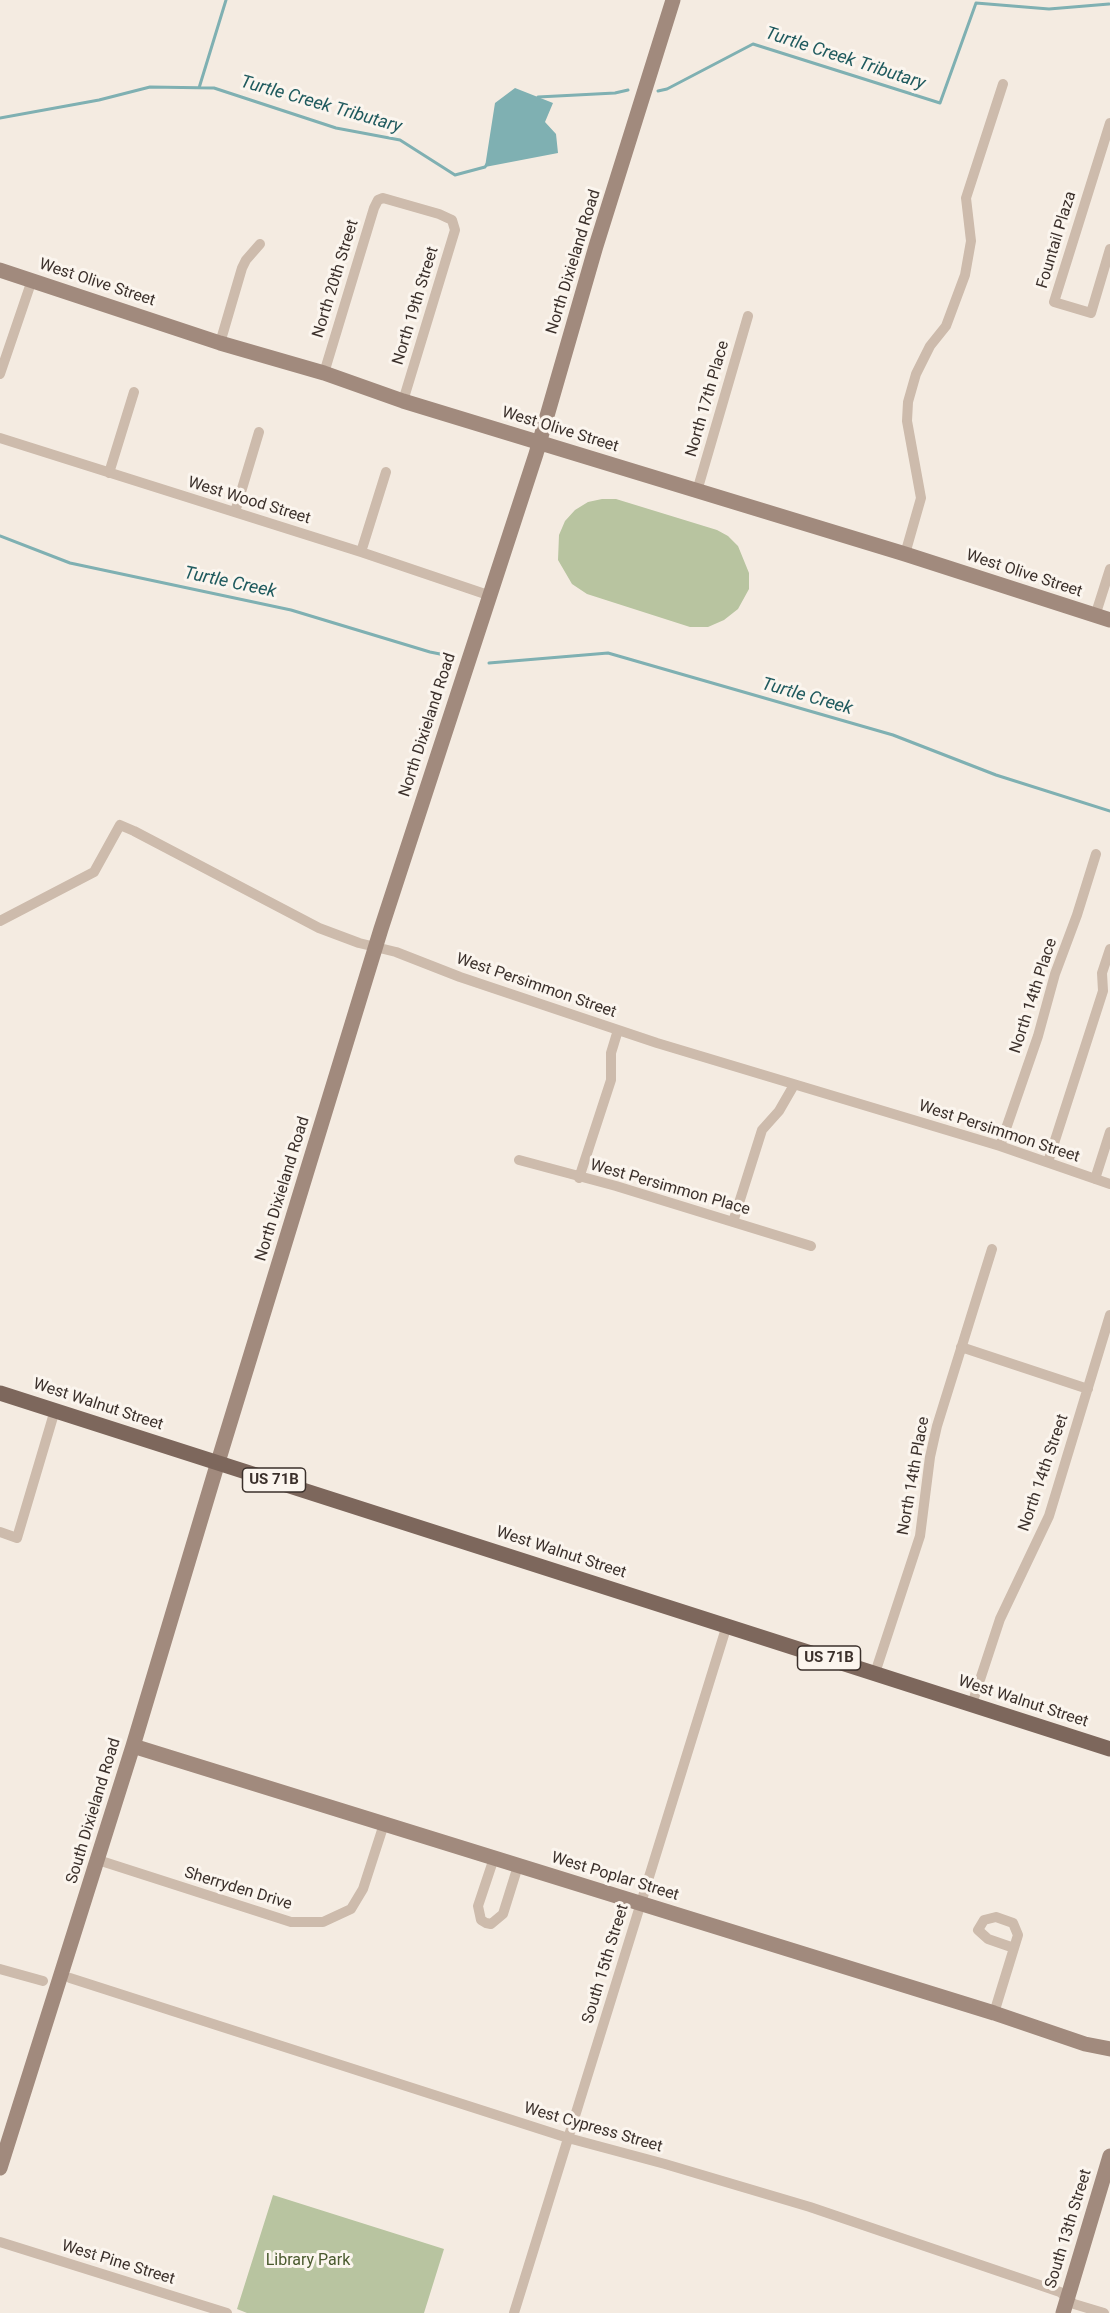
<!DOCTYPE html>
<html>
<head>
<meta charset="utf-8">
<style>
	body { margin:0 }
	canvas { display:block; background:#f4ebe1 }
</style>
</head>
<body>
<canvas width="1110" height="2313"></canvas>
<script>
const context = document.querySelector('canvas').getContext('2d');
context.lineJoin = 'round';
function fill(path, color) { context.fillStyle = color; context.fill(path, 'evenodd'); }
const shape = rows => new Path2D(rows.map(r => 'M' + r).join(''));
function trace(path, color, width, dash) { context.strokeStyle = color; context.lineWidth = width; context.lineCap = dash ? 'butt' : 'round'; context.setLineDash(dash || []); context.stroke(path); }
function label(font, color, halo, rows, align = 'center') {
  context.font = font + ' Roboto,sans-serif'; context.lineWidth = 6; context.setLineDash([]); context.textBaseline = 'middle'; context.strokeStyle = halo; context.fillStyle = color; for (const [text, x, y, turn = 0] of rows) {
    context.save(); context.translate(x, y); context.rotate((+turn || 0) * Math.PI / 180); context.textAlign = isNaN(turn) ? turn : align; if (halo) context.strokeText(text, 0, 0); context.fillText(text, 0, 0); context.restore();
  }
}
fill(shape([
	[602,499,616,499,717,530,728,536,738,546,749,573,749,589,738,609,724,620,708,627,690,627,587,594,572,584,558,560,559,535,565,521,575,510,588,502],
	[273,2195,444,2249,424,2313,247,2313,237,2309]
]), '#b8c4a0');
fill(shape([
	[515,88,553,103,545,122,556,134,558,153,485,167,495,103]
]), '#7fb0b2');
trace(shape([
	[199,88,226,0],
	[658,91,667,89,753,44,940,103,976,3,1049,9,1109,4],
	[538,97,615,93,628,90],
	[0,118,99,100,150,87,214,88,336,128,400,140,455,175,485,167,487,164],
	[0,536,70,563,291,610,430,652,455,657],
	[489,663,608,653,893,735,996,775,1110,811]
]), '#7fb0b2', 3);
trace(shape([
	[1110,123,1054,302,1091,313,1110,249],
	[220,343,242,268,246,260,260,244],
	[324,373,374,208,378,200,383,198,439,214,452,220,455,230,403,401],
	[0,374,32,280],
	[0,438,361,552,488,595],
	[109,473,134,392],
	[697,491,748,316],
	[235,512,259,432],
	[361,552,386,472],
	[905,554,921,498,907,421,908,402,916,374,930,346,946,326,965,275,971,241,966,198,1003,84],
	[1095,616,1110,569],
	[0,921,94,872,120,825,134,831,319,928,359,943,396,952,460,977,657,1043,1000,1146,1110,1184],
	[1000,1146,1038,1036,1055,974,1077,915,1096,854],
	[519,1160,616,1186,811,1246],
	[1048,1162,1103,991,1102,973,1110,949],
	[579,1178,611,1080,611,1053,618,1030],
	[1095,1179,1110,1132],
	[733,1222,762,1130,779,1111,794,1085],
	[961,1347,1088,1389],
	[0,1532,17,1538,55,1410],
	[875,1673,920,1536,930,1457,937,1426,992,1249],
	[972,1704,1000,1619,1049,1516,1110,1315],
	[494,1858,478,1906,481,1920,486,1923,491,1924,503,1914,518,1866],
	[98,1860,291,1922,323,1922,351,1909,363,1889,384,1824],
	[0,1969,43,1981],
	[70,1978,568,2138,665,2164,810,2207,1060,2292,1074,2304,1104,2313],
	[994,2013,1018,1935,1013,1923,996,1917,984,1920,978,1930,988,1939,1014,1948],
	[0,2242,227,2313],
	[514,2313,727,1625]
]), '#cdbbac', 10);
trace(shape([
	[0,270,220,343,324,373,403,401,905,554,1110,620],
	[133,1746,994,2013,1085,2044,1110,2049],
	[0,2168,133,1746,218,1462,381,929,536,454,596,246,673,0],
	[1063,2313,1110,2156]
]), '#a18a7d', 15);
trace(shape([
	[0,1393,1110,1749]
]), '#7d675c', 15);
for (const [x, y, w] of [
	[274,1480,63],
	[829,1658,63]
]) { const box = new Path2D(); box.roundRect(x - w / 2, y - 12, w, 24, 4.5); context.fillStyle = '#fbf5ee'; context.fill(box); trace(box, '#3b302b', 1.5); }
label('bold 15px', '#3b302b', null, [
	["US 71B",274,1480],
	["US 71B",829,1658]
]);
label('16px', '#3b302b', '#fbf5ee', [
	["Fountail Plaza",1057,240,-73],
	["North Dixieland Road",574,262,-73],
	["North 20th Street",336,279,-73],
	["West Olive Street",97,283,18],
	["North 19th Street",416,306,-73],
	["North 17th Place",708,399,-74],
	["West Olive Street",560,430,17],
	["West Wood Street",249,501,17],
	["West Olive Street",1024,574,18],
	["North Dixieland Road",428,725,-72],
	["West Persimmon Street",536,986,19],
	["North 14th Place",1034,996,-72],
	["West Persimmon Street",999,1132,18],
	["West Persimmon Place",670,1188,16],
	["North Dixieland Road",283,1189,-73],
	["West Walnut Street",98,1405,18],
	["North 14th Street",1044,1473,-71],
	["North 14th Place",914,1476,-80],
	["West Walnut Street",561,1553,18],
	["West Walnut Street",1023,1702,18],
	["South Dixieland Road",94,1811,-73],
	["West Poplar Street",615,1877,17],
	["Sherryden Drive",238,1889,17],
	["South 15th Street",606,1964,-73],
	["West Cypress Street",593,2128,16],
	["South 13th Street",1069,2229,-73],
	["West Pine Street",118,2263,17]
]);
label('16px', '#4a5a2e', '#fbf5ee', [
	["Library Park",308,2261]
]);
label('italic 18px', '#1f5a5e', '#fbf5ee', [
	["Turtle Creek Tributary",845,59,18],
	["Turtle Creek Tributary",321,105,16],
	["Turtle Creek",230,583,12],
	["Turtle Creek",807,697,16]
]);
</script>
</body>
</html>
